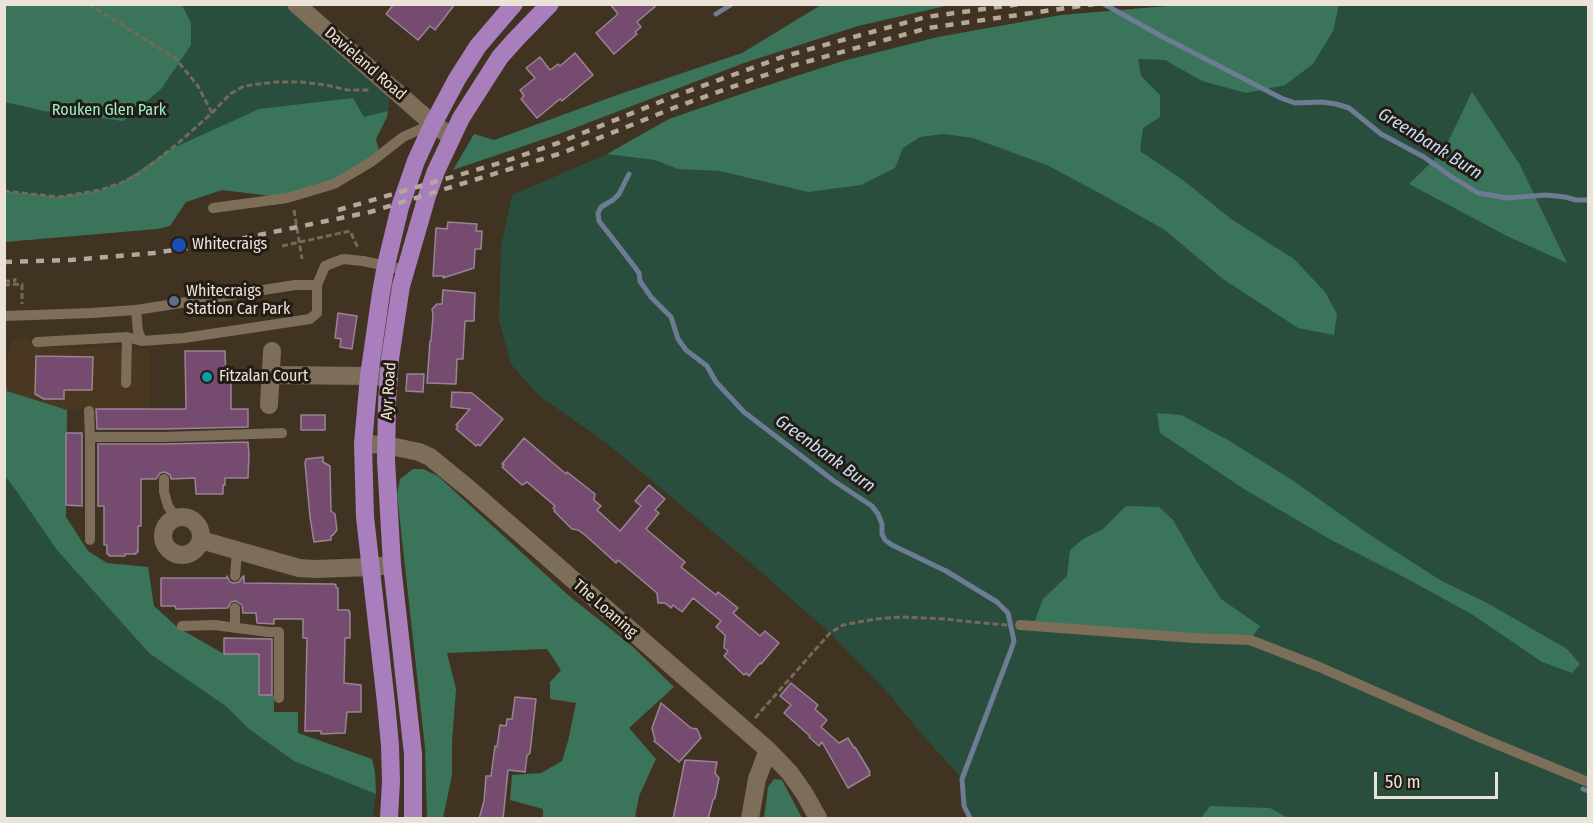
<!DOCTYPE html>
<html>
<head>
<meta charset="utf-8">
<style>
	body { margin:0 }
	#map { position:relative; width:1593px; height:823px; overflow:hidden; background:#403321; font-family:"Fira Sans Condensed",sans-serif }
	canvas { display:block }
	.frame { position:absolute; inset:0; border:6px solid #ece3d8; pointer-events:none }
	.scale { position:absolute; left:1374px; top:772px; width:124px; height:27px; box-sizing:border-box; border:3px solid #ece3d8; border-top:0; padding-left:8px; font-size:18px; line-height:21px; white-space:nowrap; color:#ece3d8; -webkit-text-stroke:4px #221c14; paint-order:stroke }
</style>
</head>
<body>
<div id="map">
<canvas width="1593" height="823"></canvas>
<div class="frame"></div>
<div class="scale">50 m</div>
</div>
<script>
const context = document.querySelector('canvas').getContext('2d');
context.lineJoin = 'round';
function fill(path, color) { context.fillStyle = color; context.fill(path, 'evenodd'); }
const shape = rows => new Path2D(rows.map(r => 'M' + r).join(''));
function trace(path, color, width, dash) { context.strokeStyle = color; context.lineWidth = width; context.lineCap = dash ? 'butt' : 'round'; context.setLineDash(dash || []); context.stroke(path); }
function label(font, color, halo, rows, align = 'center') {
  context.font = font + ' "Fira Sans Condensed",sans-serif'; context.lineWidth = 6; context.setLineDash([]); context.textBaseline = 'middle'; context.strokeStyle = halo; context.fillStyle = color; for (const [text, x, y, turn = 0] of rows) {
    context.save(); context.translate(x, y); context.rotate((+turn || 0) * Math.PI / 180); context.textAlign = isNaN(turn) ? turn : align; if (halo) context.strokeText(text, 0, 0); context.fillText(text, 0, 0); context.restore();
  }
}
fill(shape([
	[28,338,30,347,150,349,149,409,95,409,94,408,67,410,6,391,4,363,14,339]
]), '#49381f');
fill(shape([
	[1191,4,1588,5,1588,818,970,818,964,806,962,779,919,731,888,693,830,633,753,565,604,441,538,395,511,364,499,320,501,246,512,195,607,154,669,119,750,91,843,61,938,37,1061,15],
	[5,5,296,5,391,87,387,117,222,190,157,211,5,228],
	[5,391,67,410,66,517,88,551,107,563,148,567,154,606,177,627,224,654,259,654,259,695,274,695,274,712,298,712,298,733,372,759,375,773,376,794,373,818,5,818]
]), '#2a4e3e');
fill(shape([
	[5,4,182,5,191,23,191,45,161,89,123,121,44,111,5,102],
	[1191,4,1339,5,1333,31,1313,64,1285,85,1246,93,1202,81,1165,60,1138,59,1141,76,1160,95,1160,117,1143,128,1140,151,1183,180,1231,219,1294,259,1325,292,1337,314,1334,335,1298,328,1223,279,1165,230,1103,195,1049,166,973,138,943,134,920,137,903,148,895,168,861,185,808,192,720,171,678,169,655,160,607,154,669,119,750,91,843,61,938,37,1061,15],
	[821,5,950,5,858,26,744,63,559,134,453,170,474,134,494,140,617,95,742,53],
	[1472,92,1520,165,1567,263,1507,236,1409,184,1444,150],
	[353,98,364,117,388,111,387,117,376,139,380,155,334,184,287,198,222,190,186,202,170,226,157,229,5,242,4,191,59,197,100,190,121,183,171,149,259,109],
	[4,369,7,391,67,410,66,517,88,551,107,563,148,567,154,606,177,627,224,654,259,654,259,695,274,695,274,712,298,712,298,733,372,759,375,773,376,794,294,761,249,729,227,707,149,653,57,550,15,489,5,476],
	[1157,413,1181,415,1228,440,1292,480,1367,533,1440,580,1489,604,1567,649,1580,664,1572,673,1542,662,1473,615,1404,577,1333,541,1244,489,1160,433],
	[413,469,423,469,438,476,568,595,633,647,674,687,629,728,656,759,639,796,635,818,543,818,543,809,510,800,512,775,541,773,562,761,568,741,576,703,550,699,550,682,561,670,547,649,447,653,456,689,452,742,452,775,443,818,427,818,425,748,397,494,400,479],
	[1126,506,1159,507,1173,520,1197,562,1221,599,1260,626,1250,640,1033,626,1043,599,1067,576,1070,550,1083,539,1103,529],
	[774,779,782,780,802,818,764,818,768,787],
	[1210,806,1270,808,1288,818,1201,818]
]), '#39745b');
trace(shape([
	[1104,4,1161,36,1281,98,1295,103,1322,102,1336,104,1349,108,1381,134,1424,157,1449,175,1478,193,1507,198,1546,195,1565,197,1576,200,1588,200],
	[716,14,732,4],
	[629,174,619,194,613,200,601,207,598,213,599,221,634,266,639,273,640,281,651,297,671,317,678,339,686,350,707,366,716,382,744,412,834,481,872,506,878,514,882,524,882,534,885,540,892,545,946,571,997,602,1008,613,1014,641,1011,650,962,779,964,806,970,818],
	[1583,789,1588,791]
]), '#6d7b93', 5);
const building = shape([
	[394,4,455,4,435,30,430,26,418,40,386,14,394,4],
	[610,4,658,4,637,22,641,27,635,32,637,34,614,54,596,33,618,14,610,4],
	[575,53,593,75,562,101,560,99,537,118,521,99,524,96,520,90,535,78,526,68,540,57,550,70,558,64,560,66,575,53],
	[448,222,477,224,476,231,482,231,481,249,475,249,474,268,443,278,444,276,433,276,436,228,447,229,448,222],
	[443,290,475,293,474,321,465,321,463,359,457,359,456,384,427,383,430,341,431,341,433,315,432,309,437,304,442,304,443,290],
	[338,313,357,316,352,349,340,347,341,339,335,338,338,313],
	[185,351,225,351,226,381,231,381,231,409,248,409,248,427,164,429,97,429,96,409,186,409,185,351],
	[36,356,93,357,92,390,64,390,64,399,44,399,35,394,36,356],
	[407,374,424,374,423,392,406,391,407,374],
	[452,392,472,393,503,419,480,446,478,444,476,446,456,429,458,427,456,425,470,409,451,407,452,392],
	[301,415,325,415,325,430,301,430,301,415],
	[66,433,82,433,82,506,66,505,66,433],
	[524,438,566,474,567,472,595,494,594,500,601,506,597,510,620,531,641,506,635,501,649,485,665,499,655,510,659,513,646,529,685,562,681,567,716,595,718,592,738,608,733,613,760,636,765,631,779,643,761,664,760,663,749,676,746,673,744,675,724,656,728,651,724,648,725,635,716,627,721,621,693,598,682,612,673,605,671,608,665,603,658,603,657,593,618,560,616,563,585,535,578,530,572,529,554,511,555,510,553,508,555,506,527,482,522,485,502,467,504,465,502,464,524,438],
	[248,442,249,455,248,478,225,478,225,485,223,485,223,494,196,494,195,478,171,479,170,475,165,472,160,473,156,479,141,479,141,526,138,526,138,552,136,552,136,554,125,554,125,556,109,556,109,554,107,554,107,545,104,545,104,506,98,506,98,444,164,444,248,442],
	[323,457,323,462,330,466,331,511,335,514,337,530,333,535,331,536,331,540,314,542,310,517,305,463,306,459,323,457],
	[227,576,230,582,234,583,239,582,243,576,244,576,244,583,334,584,336,585,336,588,338,588,338,610,349,610,349,612,350,612,350,638,345,638,344,683,361,685,361,712,347,712,345,733,321,734,321,731,305,731,307,638,303,638,303,619,274,619,274,624,257,623,256,613,243,613,242,605,236,601,231,602,228,608,176,609,175,606,161,606,161,578,227,578,227,576],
	[224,638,272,639,272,695,259,695,259,654,224,654,224,638],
	[791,683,818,705,815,709,827,720,821,727,839,743,848,738,854,748,855,747,870,772,869,773,870,775,848,788,822,742,819,746,809,737,810,736,784,713,791,705,780,696,791,683],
	[515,697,536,699,530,753,527,756,525,772,508,770,503,819,479,819,484,801,486,776,491,776,495,746,497,747,500,725,506,726,507,719,512,719,515,697],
	[661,703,691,728,697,729,701,738,679,762,654,741,655,740,652,728,661,703],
	[685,760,717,762,715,773,719,778,715,798,713,800,708,819,673,819,685,760]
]);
fill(building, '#754c6f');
trace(building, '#998495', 1.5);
trace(shape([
	[89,4,175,58,198,86,212,113],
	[4,191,59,197,100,190,121,183,140,173,176,145,212,113,230,94,244,86,276,82,301,82,326,85,347,90,370,90],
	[294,210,302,259],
	[282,246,350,231,358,248],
	[4,281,15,281,15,278],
	[4,285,22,284,22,304],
	[755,718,830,633,843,625,875,619,902,617,946,619,972,622,1007,625]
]), '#756959', 3, [6, 3]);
trace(shape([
	[213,208,287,198,334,184,371,162,403,137,432,124],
	[317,285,295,285,136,310,138,331,142,341,155,340,184,338,310,319,317,313,317,285,325,266,343,259,363,261,405,270],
	[4,316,92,313,136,310],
	[37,342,127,337,142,341],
	[126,383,127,337],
	[89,411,90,437,90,540],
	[90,437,164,437,282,433],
	[164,479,164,492,168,506,176,518],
	[235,576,237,551],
	[1020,625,1194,638,1250,640,1317,666,1479,737,1588,782],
	[182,626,215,625,268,632,279,632,279,698],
	[235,628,235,608]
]), '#7d6e5a', 10);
trace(shape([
	[271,375,369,376,389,377],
	[269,405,272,351],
	[363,444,386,445,419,452,430,457,468,488,768,750,790,773,804,793,818,818],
	'163 536a19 19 0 1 1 38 0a19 19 0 1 1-38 0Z',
	[201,540,299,568,316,569,371,567,392,565],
	[750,818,757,779,768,750]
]), '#7d6e5a', 18);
trace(shape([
	[296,4,433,124,452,137]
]), '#7d6e5a', 18);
trace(shape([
	[389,818,391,781,390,745,386,703,365,517,363,444,369,376,381,293,386,265,400,207,416,161,433,124,457,79,478,46,514,4],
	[413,818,413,754,392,565,386,460,387,403,390,359,401,286,427,196,436,171,461,118,500,57,516,39,550,4]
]), '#a97ebd', 18);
trace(shape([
	[338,210,500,163,558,143,672,97,785,56,926,17,1020,4],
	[4,262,71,260,154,253,220,243,370,212,562,153,676,107,788,67,928,28,1094,4]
]), '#b3a89b', 4.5, [8, 8]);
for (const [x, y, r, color] of [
	[179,245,8,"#1a4fb4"],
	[174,301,6,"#5c6f8a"],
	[207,377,6,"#0f9aa8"]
]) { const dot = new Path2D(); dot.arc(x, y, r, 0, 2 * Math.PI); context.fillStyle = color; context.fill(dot); trace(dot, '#221c14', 2); }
label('16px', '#ece3d8', '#221c14', [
	["Davieland Road",365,64,41],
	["Ayr Road",389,391,-86],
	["The Loaning",605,609,41]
]);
label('16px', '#98f1c9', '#221c14', [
	["Rouken Glen Park",109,111]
]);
label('16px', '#ece3d8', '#221c14', [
	["Whitecraigs",192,245],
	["Whitecraigs",186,292],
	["Station Car Park",186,310],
	["Fitzalan Court",219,377]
], 'left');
label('italic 18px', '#cadbf6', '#221c14', [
	["Greenbank Burn",1430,144,32],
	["Greenbank Burn",825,454,36]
]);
</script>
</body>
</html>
